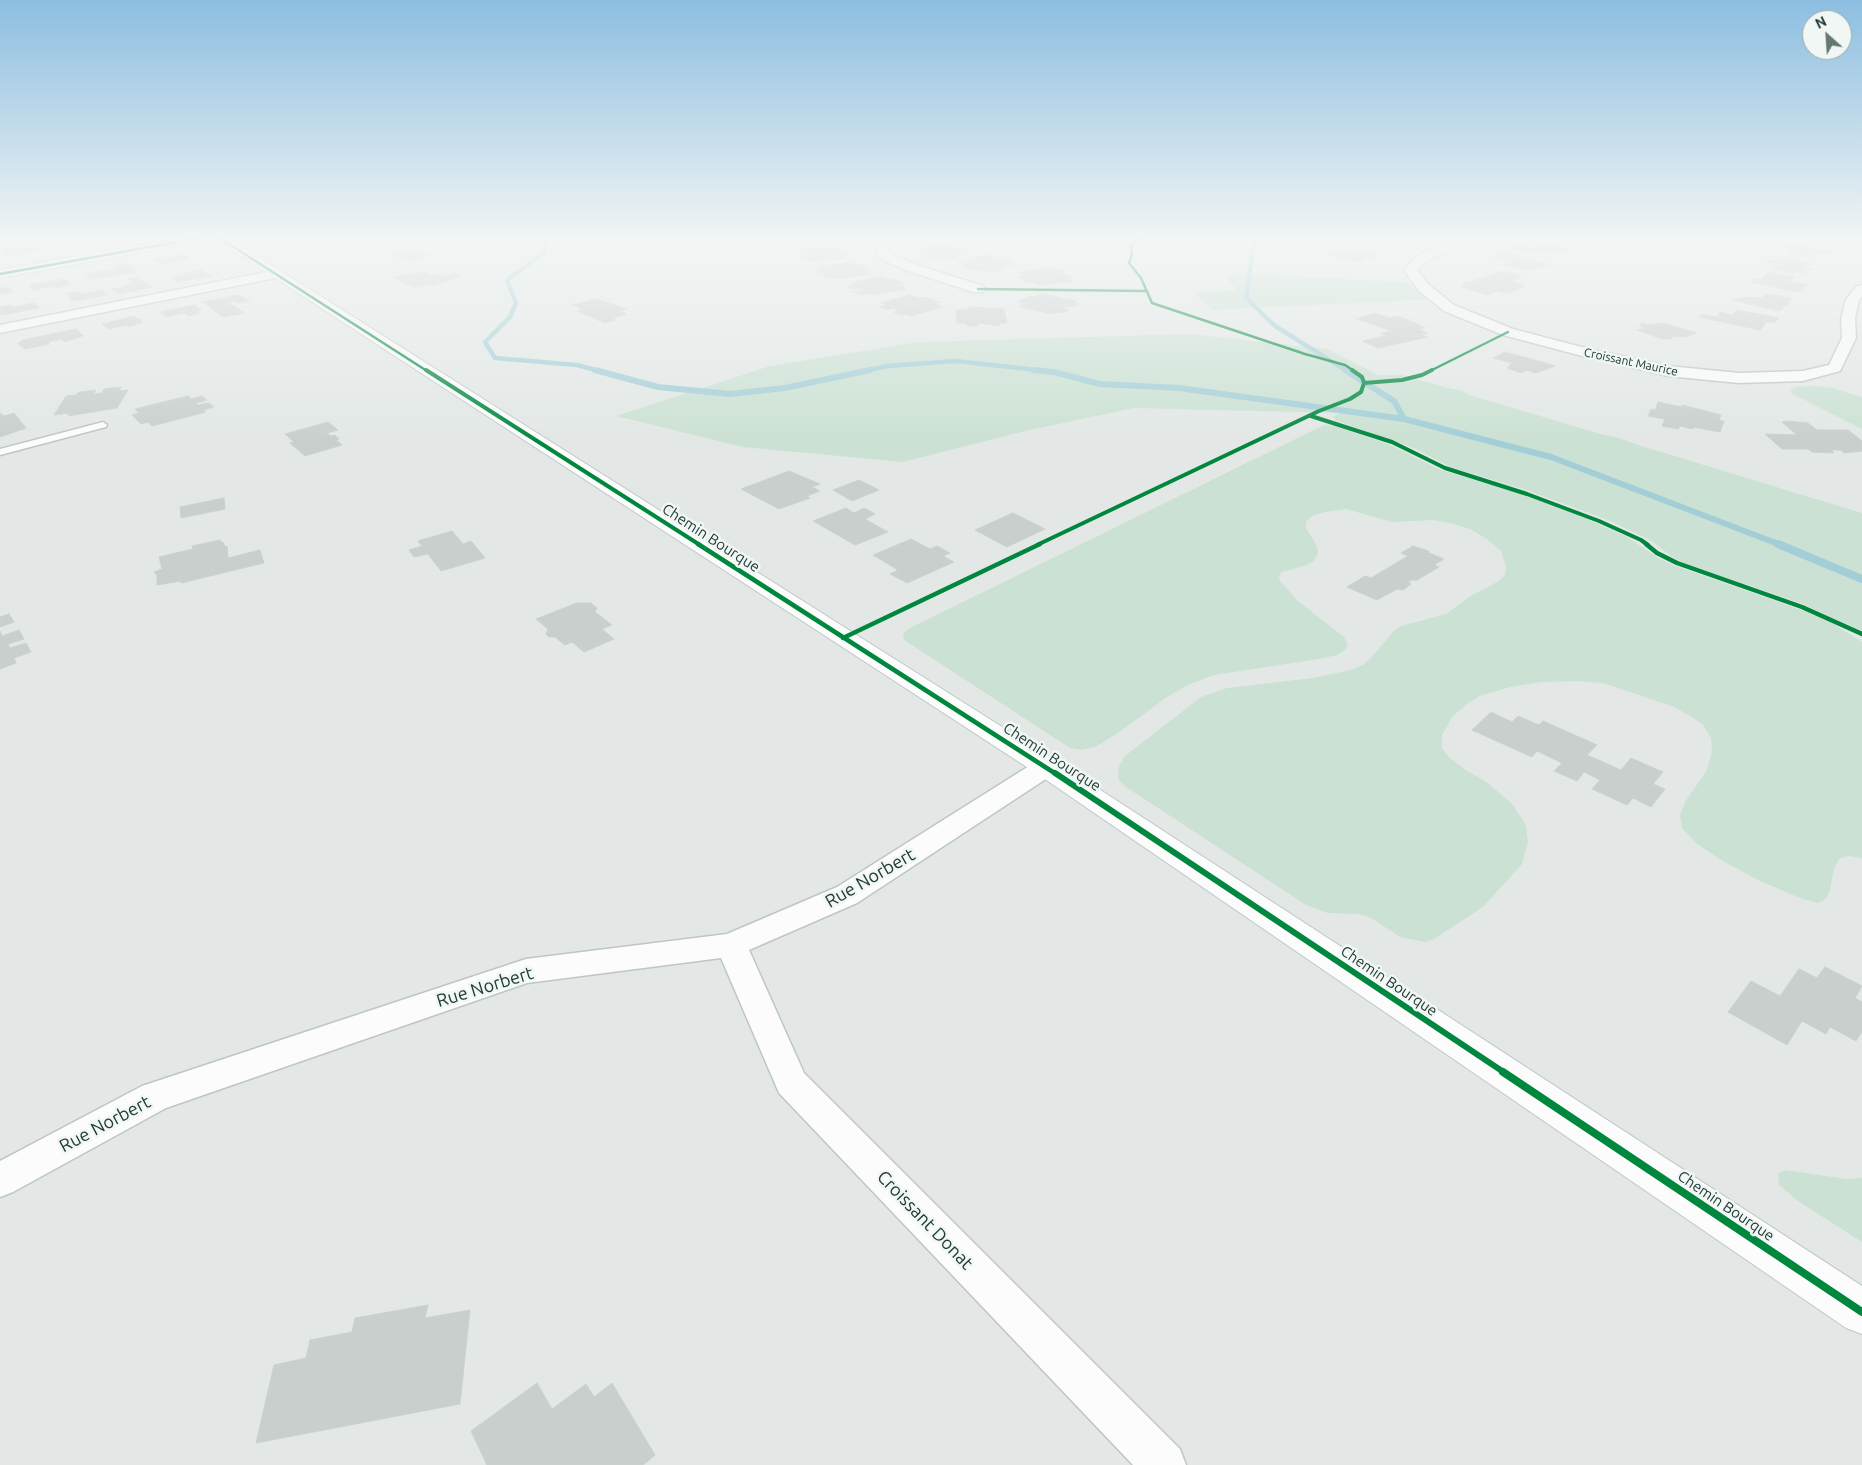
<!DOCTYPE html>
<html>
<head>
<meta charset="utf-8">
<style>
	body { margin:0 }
	#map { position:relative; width:1862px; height:1465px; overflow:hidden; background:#e3e8e6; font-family:Ubuntu,sans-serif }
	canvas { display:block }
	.north { position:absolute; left:1802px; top:10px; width:50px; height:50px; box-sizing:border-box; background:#f0f7f4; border:1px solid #9daba7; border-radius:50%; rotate:334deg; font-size:14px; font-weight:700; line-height:20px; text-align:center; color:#213a34 }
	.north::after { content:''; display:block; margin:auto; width:18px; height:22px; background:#657772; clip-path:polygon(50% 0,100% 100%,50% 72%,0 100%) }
</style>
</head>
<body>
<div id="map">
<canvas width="1862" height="1465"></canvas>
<div class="north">N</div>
</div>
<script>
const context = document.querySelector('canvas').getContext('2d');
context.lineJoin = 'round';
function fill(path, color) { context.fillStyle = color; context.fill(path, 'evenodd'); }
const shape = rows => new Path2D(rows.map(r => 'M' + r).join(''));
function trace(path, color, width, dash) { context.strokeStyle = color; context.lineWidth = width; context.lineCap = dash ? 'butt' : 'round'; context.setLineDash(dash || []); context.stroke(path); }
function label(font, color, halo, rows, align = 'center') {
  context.font = font + ' Ubuntu,sans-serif'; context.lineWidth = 5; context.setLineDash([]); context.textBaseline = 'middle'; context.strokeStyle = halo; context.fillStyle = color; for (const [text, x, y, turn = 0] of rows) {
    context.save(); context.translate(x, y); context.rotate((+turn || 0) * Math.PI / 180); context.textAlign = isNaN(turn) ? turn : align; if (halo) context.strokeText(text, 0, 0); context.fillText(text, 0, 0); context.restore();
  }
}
fill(shape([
	[1243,274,1421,283,1438,299,1212,310,1195,293,1237,290,1224,276],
	[1190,334,1328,349,1378,375,1403,375,1448,388,1461,390,1469,395,1604,435,1616,437,1638,445,1862,513,1862,631,1800,603,1686,564,1674,558,1650,540,1608,520,1526,490,1450,467,1414,448,1335,420,1333,417,1339,413,1134,408,1025,431,903,462,743,447,616,416,770,366,918,342],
	[1814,386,1832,388,1862,397,1862,429,1791,393,1791,390,1796,387],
	[1324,425,1335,426,1391,445,1438,469,1534,498,1574,513,1627,537,1660,559,1673,565,1807,612,1832,623,1862,642,1862,858,1848,856,1839,859,1834,868,1830,890,1826,899,1818,903,1800,898,1760,881,1721,860,1696,843,1682,828,1680,816,1685,802,1707,770,1712,751,1711,738,1703,725,1692,717,1674,707,1603,683,1578,681,1542,682,1510,687,1480,696,1468,703,1452,717,1442,735,1442,748,1449,757,1464,769,1488,783,1513,805,1526,825,1528,842,1522,864,1483,907,1434,939,1425,942,1400,937,1371,918,1359,914,1328,913,1306,905,1126,787,1118,779,1119,766,1125,756,1201,697,1227,688,1313,678,1350,670,1363,665,1371,658,1393,632,1401,626,1446,614,1469,597,1499,581,1505,575,1506,567,1501,551,1487,539,1470,529,1450,523,1433,520,1392,522,1346,509,1325,512,1312,516,1306,522,1306,528,1317,546,1318,553,1314,561,1307,565,1282,572,1279,576,1280,581,1298,601,1344,637,1348,645,1345,650,1337,655,1319,659,1214,675,1190,684,1167,697,1118,733,1095,747,1082,750,1070,748,904,640,903,634,910,628],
	[1785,1170,1846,1179,1862,1178,1862,1242,1798,1201,1779,1185,1778,1174]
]), '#cbe1d3');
trace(shape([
	[545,237,544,253,507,280,516,303,510,317,485,342,495,358,577,365,599,371],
	[1262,237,1254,243,1246,298,1275,326,1347,371],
	[864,371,888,366,955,361,1046,371]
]), '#a3ced7', 4.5);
trace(shape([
	[595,370,658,387,730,394,785,388,870,370],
	[1034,370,1054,372,1100,384,1179,388,1404,419,1551,457,1781,545],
	[1345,370,1394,401,1404,419]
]), '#a3ced7', 6);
trace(shape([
	[1778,544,1862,579]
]), '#a3ced7', 8);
const building = shape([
	[72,237,103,237,104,239,69,245,65,240,72,237],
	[303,237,337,237,352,242,363,240,368,243,335,248,329,248,317,242,283,248,273,245,277,244,274,243,303,237],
	[802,237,851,237,849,240,844,240,840,243,807,242,809,240,800,239,802,237],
	[1358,237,1396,237,1389,240,1402,243,1393,246,1358,237],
	[1553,237,1596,237,1602,239,1595,241,1585,238,1573,244,1550,239,1553,237],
	[1830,237,1849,239,1862,243,1844,246,1821,240,1830,237],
	[1781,241,1797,244,1836,252,1830,255,1817,253,1810,257,1788,253,1791,251,1787,250,1789,249,1777,246,1781,244,1777,243,1781,241],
	[1542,242,1571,249,1563,253,1555,251,1533,253,1511,248,1519,245,1533,248,1542,242],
	[937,244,947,244,954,246,950,247,956,249,960,247,968,249,964,250,970,252,948,260,938,258,934,259,919,255,922,254,914,252,937,244],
	[35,246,40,250,6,256,2,252,8,251,6,249,22,247,24,248,35,246],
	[839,246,842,250,848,250,850,255,845,255,845,259,809,261,808,259,802,259,801,256,808,256,807,253,800,254,800,251,806,250,806,248,839,246],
	[407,248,424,254,434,254,411,261,387,254,407,248],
	[1342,248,1359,251,1379,253,1374,258,1368,257,1360,262,1328,254,1332,251,1338,252,1342,248],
	[1508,252,1518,255,1515,256,1548,264,1541,268,1525,270,1503,265,1506,264,1503,263,1512,261,1491,256,1508,252],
	[184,254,189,258,162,265,155,259,184,254],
	[981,255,991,255,999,257,995,259,1001,260,1005,259,1013,261,1009,262,1016,264,994,272,983,270,979,271,963,267,967,266,959,263,981,255],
	[1785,258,1810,263,1805,267,1813,269,1807,270,1805,274,1796,272,1794,273,1771,269,1775,266,1772,265,1774,264,1765,262,1768,260,1777,261,1785,258],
	[850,262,857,265,862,264,871,270,866,270,870,274,836,279,833,277,826,278,822,275,828,274,825,272,819,273,815,270,821,269,818,267,850,262],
	[128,264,137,272,90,279,85,274,116,269,114,267,128,264],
	[1051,268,1054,270,1060,269,1065,272,1059,273,1074,277,1068,278,1072,281,1040,285,1032,282,1027,283,1017,277,1022,276,1018,272,1051,268],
	[197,270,202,270,211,276,178,282,171,278,197,270],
	[1501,271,1522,276,1511,282,1525,285,1522,286,1524,287,1507,294,1497,291,1488,295,1461,287,1466,285,1462,284,1468,281,1473,282,1476,279,1481,279,1501,271],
	[424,272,430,275,441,274,443,275,442,277,454,274,460,277,431,286,428,284,413,287,392,277,424,272],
	[1768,272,1794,277,1790,281,1808,285,1797,292,1750,282,1753,279,1760,280,1768,272],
	[881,277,890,280,895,279,905,284,901,285,906,289,872,295,869,293,860,295,854,292,863,290,859,288,853,289,847,286,854,285,850,283,881,277],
	[63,278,71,284,57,288,54,286,34,290,29,285,63,278],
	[137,278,152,287,118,294,112,289,130,286,126,286,133,281,128,279,137,278],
	[8,287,13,292,0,294,0,289,8,287],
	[102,290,108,295,73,301,68,297,73,296,66,294,78,291,81,294,102,290],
	[1042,294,1076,301,1073,303,1079,304,1073,307,1067,306,1062,308,1069,310,1063,313,1057,312,1052,314,1019,307,1024,303,1018,302,1030,296,1034,297,1042,294],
	[1765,294,1791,298,1788,306,1785,305,1780,311,1732,300,1746,297,1762,298,1765,294],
	[238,295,250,301,237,303,234,301,229,303,245,313,223,317,203,302,238,295],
	[909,295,920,298,925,297,939,302,934,303,942,307,911,316,906,314,901,315,893,312,899,311,893,308,887,310,880,307,886,305,880,303,909,295],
	[596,299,627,309,620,311,627,314,611,319,616,320,605,323,577,311,583,309,572,305,596,299],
	[34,303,39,308,2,315,0,313,0,307,11,305,13,307,34,303],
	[195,305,201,310,197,311,200,313,188,316,185,313,166,317,160,312,195,305],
	[969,307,1004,309,1007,323,999,323,1000,326,978,323,978,326,967,326,966,323,957,323,956,310,969,309,969,307],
	[1737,310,1779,318,1774,323,1759,320,1766,323,1760,330,1699,317,1703,314,1717,317,1720,312,1732,315,1737,310],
	[1375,313,1390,318,1398,316,1415,323,1425,328,1418,329,1427,333,1421,335,1428,337,1378,348,1362,341,1388,335,1381,333,1392,331,1357,319,1375,313],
	[134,316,143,322,128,327,127,325,108,329,102,324,134,316],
	[1643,323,1648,325,1663,323,1697,333,1684,337,1671,336,1673,338,1669,339,1662,339,1637,330,1646,328,1639,326,1643,323],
	[76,329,83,336,64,342,62,339,48,342,50,344,25,349,18,344,22,340,76,329],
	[1505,352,1543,362,1555,366,1536,373,1526,370,1521,373,1507,368,1512,363,1493,358,1505,352],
	[121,387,119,391,128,390,117,408,68,416,70,413,54,415,66,396,76,395,79,392,96,390,93,394,102,393,104,389,121,387],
	[188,396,191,399,202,396,207,400,196,403,198,405,209,403,214,407,203,410,206,412,152,426,148,422,141,424,132,415,139,413,135,409,188,396],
	[1658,402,1681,407,1682,405,1721,415,1719,420,1724,421,1720,432,1693,427,1692,429,1680,426,1678,429,1662,426,1665,419,1648,416,1651,409,1655,410,1658,402],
	[0,413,4,416,14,413,26,428,0,437,0,413],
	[1786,421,1808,423,1817,430,1848,430,1862,441,1862,451,1844,453,1841,450,1831,450,1834,453,1812,452,1808,449,1782,449,1765,434,1797,435,1782,422,1786,421],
	[328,422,338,430,327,433,331,436,335,435,339,439,336,440,342,445,305,456,290,443,294,442,285,434,328,422],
	[789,471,820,484,812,487,820,491,807,496,810,498,779,509,741,489,789,471],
	[859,480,879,490,852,501,833,490,859,480],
	[224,498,225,509,181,518,180,507,224,498],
	[846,508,854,513,864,508,875,514,865,519,888,532,855,545,813,521,846,508],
	[1013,513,1045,529,1007,547,975,530,1013,513],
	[452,531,463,544,471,541,485,558,441,571,428,554,414,557,409,550,422,546,418,541,452,531],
	[911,539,930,549,937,546,950,553,943,556,954,562,907,583,890,574,898,570,873,555,911,539],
	[220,540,221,542,223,542,225,547,227,546,228,558,260,550,264,563,181,583,181,581,157,585,157,575,154,572,162,569,159,557,193,549,192,546,220,540],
	[1413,546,1429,551,1427,552,1444,559,1434,565,1439,567,1417,580,1411,580,1408,582,1411,584,1403,590,1397,589,1377,600,1347,587,1365,576,1371,578,1408,556,1401,553,1413,546],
	[577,603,591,603,597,608,595,612,612,625,602,629,614,639,584,652,572,642,565,645,555,637,549,637,546,634,548,629,536,619,577,603],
	[9,614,14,622,0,627,0,617,9,614],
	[19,630,24,639,8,644,10,648,26,643,31,652,14,658,16,663,0,669,0,631,2,636,19,630],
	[1491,712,1512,722,1518,716,1539,725,1543,721,1597,745,1587,755,1621,770,1631,758,1663,772,1653,784,1665,789,1651,807,1633,798,1627,805,1592,789,1600,780,1584,772,1577,781,1554,771,1562,763,1537,751,1532,757,1472,730,1491,712],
	[1825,967,1862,986,1855,998,1862,1002,1862,1032,1856,1041,1830,1027,1826,1034,1802,1021,1787,1045,1728,1012,1751,981,1780,996,1799,969,1817,978,1825,967],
	[428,1305,425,1318,470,1310,460,1404,256,1443,274,1365,306,1358,310,1340,352,1332,355,1318,428,1305],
	[537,1383,552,1409,586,1384,594,1397,612,1383,655,1455,643,1465,487,1465,471,1431,537,1383]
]);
fill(building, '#c9cfcd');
trace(building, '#cbd1cf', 1);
const lane = shape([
	[103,422,107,425,106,427,0,455,0,449,103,422]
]);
const street = shape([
	[877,237,889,237,885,245,893,255,914,264,983,286,985,289,983,292,973,292,906,270,885,261,880,257,873,245,877,237],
	[1466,237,1484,237,1428,260,1417,270,1429,285,1454,305,1513,329,1593,350,1668,366,1739,373,1803,371,1829,365,1842,338,1841,319,1846,299,1857,286,1862,285,1862,297,1859,300,1855,319,1856,338,1840,371,1803,381,1739,383,1668,376,1586,357,1503,335,1444,311,1419,291,1404,270,1406,267,1420,254,1466,237],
	[276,270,282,274,280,277,0,333,0,325,276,270],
	[1046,759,1055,761,1059,767,1055,773,857,903,749,950,804,1073,1180,1449,1186,1465,1133,1465,779,1093,721,958,527,983,166,1108,13,1192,0,1197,0,1161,142,1086,526,959,727,934,837,887,1037,761,1046,759]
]);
const secondary = shape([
	[182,237,211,237,205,241,0,278,0,270,182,237],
	[212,237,227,237,1056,761,1862,1286,1862,1334,1846,1328,1036,773,212,237]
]);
trace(lane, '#c0c5c3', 3);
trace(street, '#c0c5c3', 3);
trace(secondary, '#bec6c3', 2);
fill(lane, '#fbfcfb');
fill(street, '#fbfcfb');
fill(secondary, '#fbfcfb');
trace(shape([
	[218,237,427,371],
	[1144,237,1131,245,1132,255,1129,263,1141,278,1152,303,1305,354,1345,365,1354,371],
	[0,274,205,237],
	[978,289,1147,291],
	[1430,371,1508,332]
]), '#00873e', 2.5);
trace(shape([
	[426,370,700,545],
	[1364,383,1402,380,1422,375,1432,370],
	[1311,416,1392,442,1445,468,1527,494,1599,521,1641,540,1648,545],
	[1037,545,1319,411,1350,399,1361,392,1364,383,1362,377,1352,370]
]), '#00873e', 4);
trace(shape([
	[698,544,1056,774],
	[1646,544,1657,553,1677,563,1802,607,1862,634],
	[843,638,1040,544]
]), '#00873e', 4.5);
trace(shape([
	[1055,773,1505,1073]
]), '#00873e', 6);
trace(shape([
	[1503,1072,1862,1312]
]), '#00873e', 8);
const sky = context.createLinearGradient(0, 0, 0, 442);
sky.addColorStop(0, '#8cbee1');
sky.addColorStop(0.54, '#f2f5f4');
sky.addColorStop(1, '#f2f5f400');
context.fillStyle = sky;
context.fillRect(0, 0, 1862, 442);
label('12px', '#213a34', '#f0f7f4', [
	["Croissant Maurice",1631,362,12]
]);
label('15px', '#213a34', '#f0f7f4', [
	["Chemin Bourque",711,538,33],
	["Chemin Bourque",1052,757,33],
	["Chemin Bourque",1389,981,34],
	["Chemin Bourque",1726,1206,34]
]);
label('18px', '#213a34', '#f0f7f4', [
	["Rue Norbert",870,878,-30],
	["Rue Norbert",485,987,-17],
	["Rue Norbert",105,1124,-28],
	["Croissant Donat",925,1220,46]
]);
</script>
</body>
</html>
